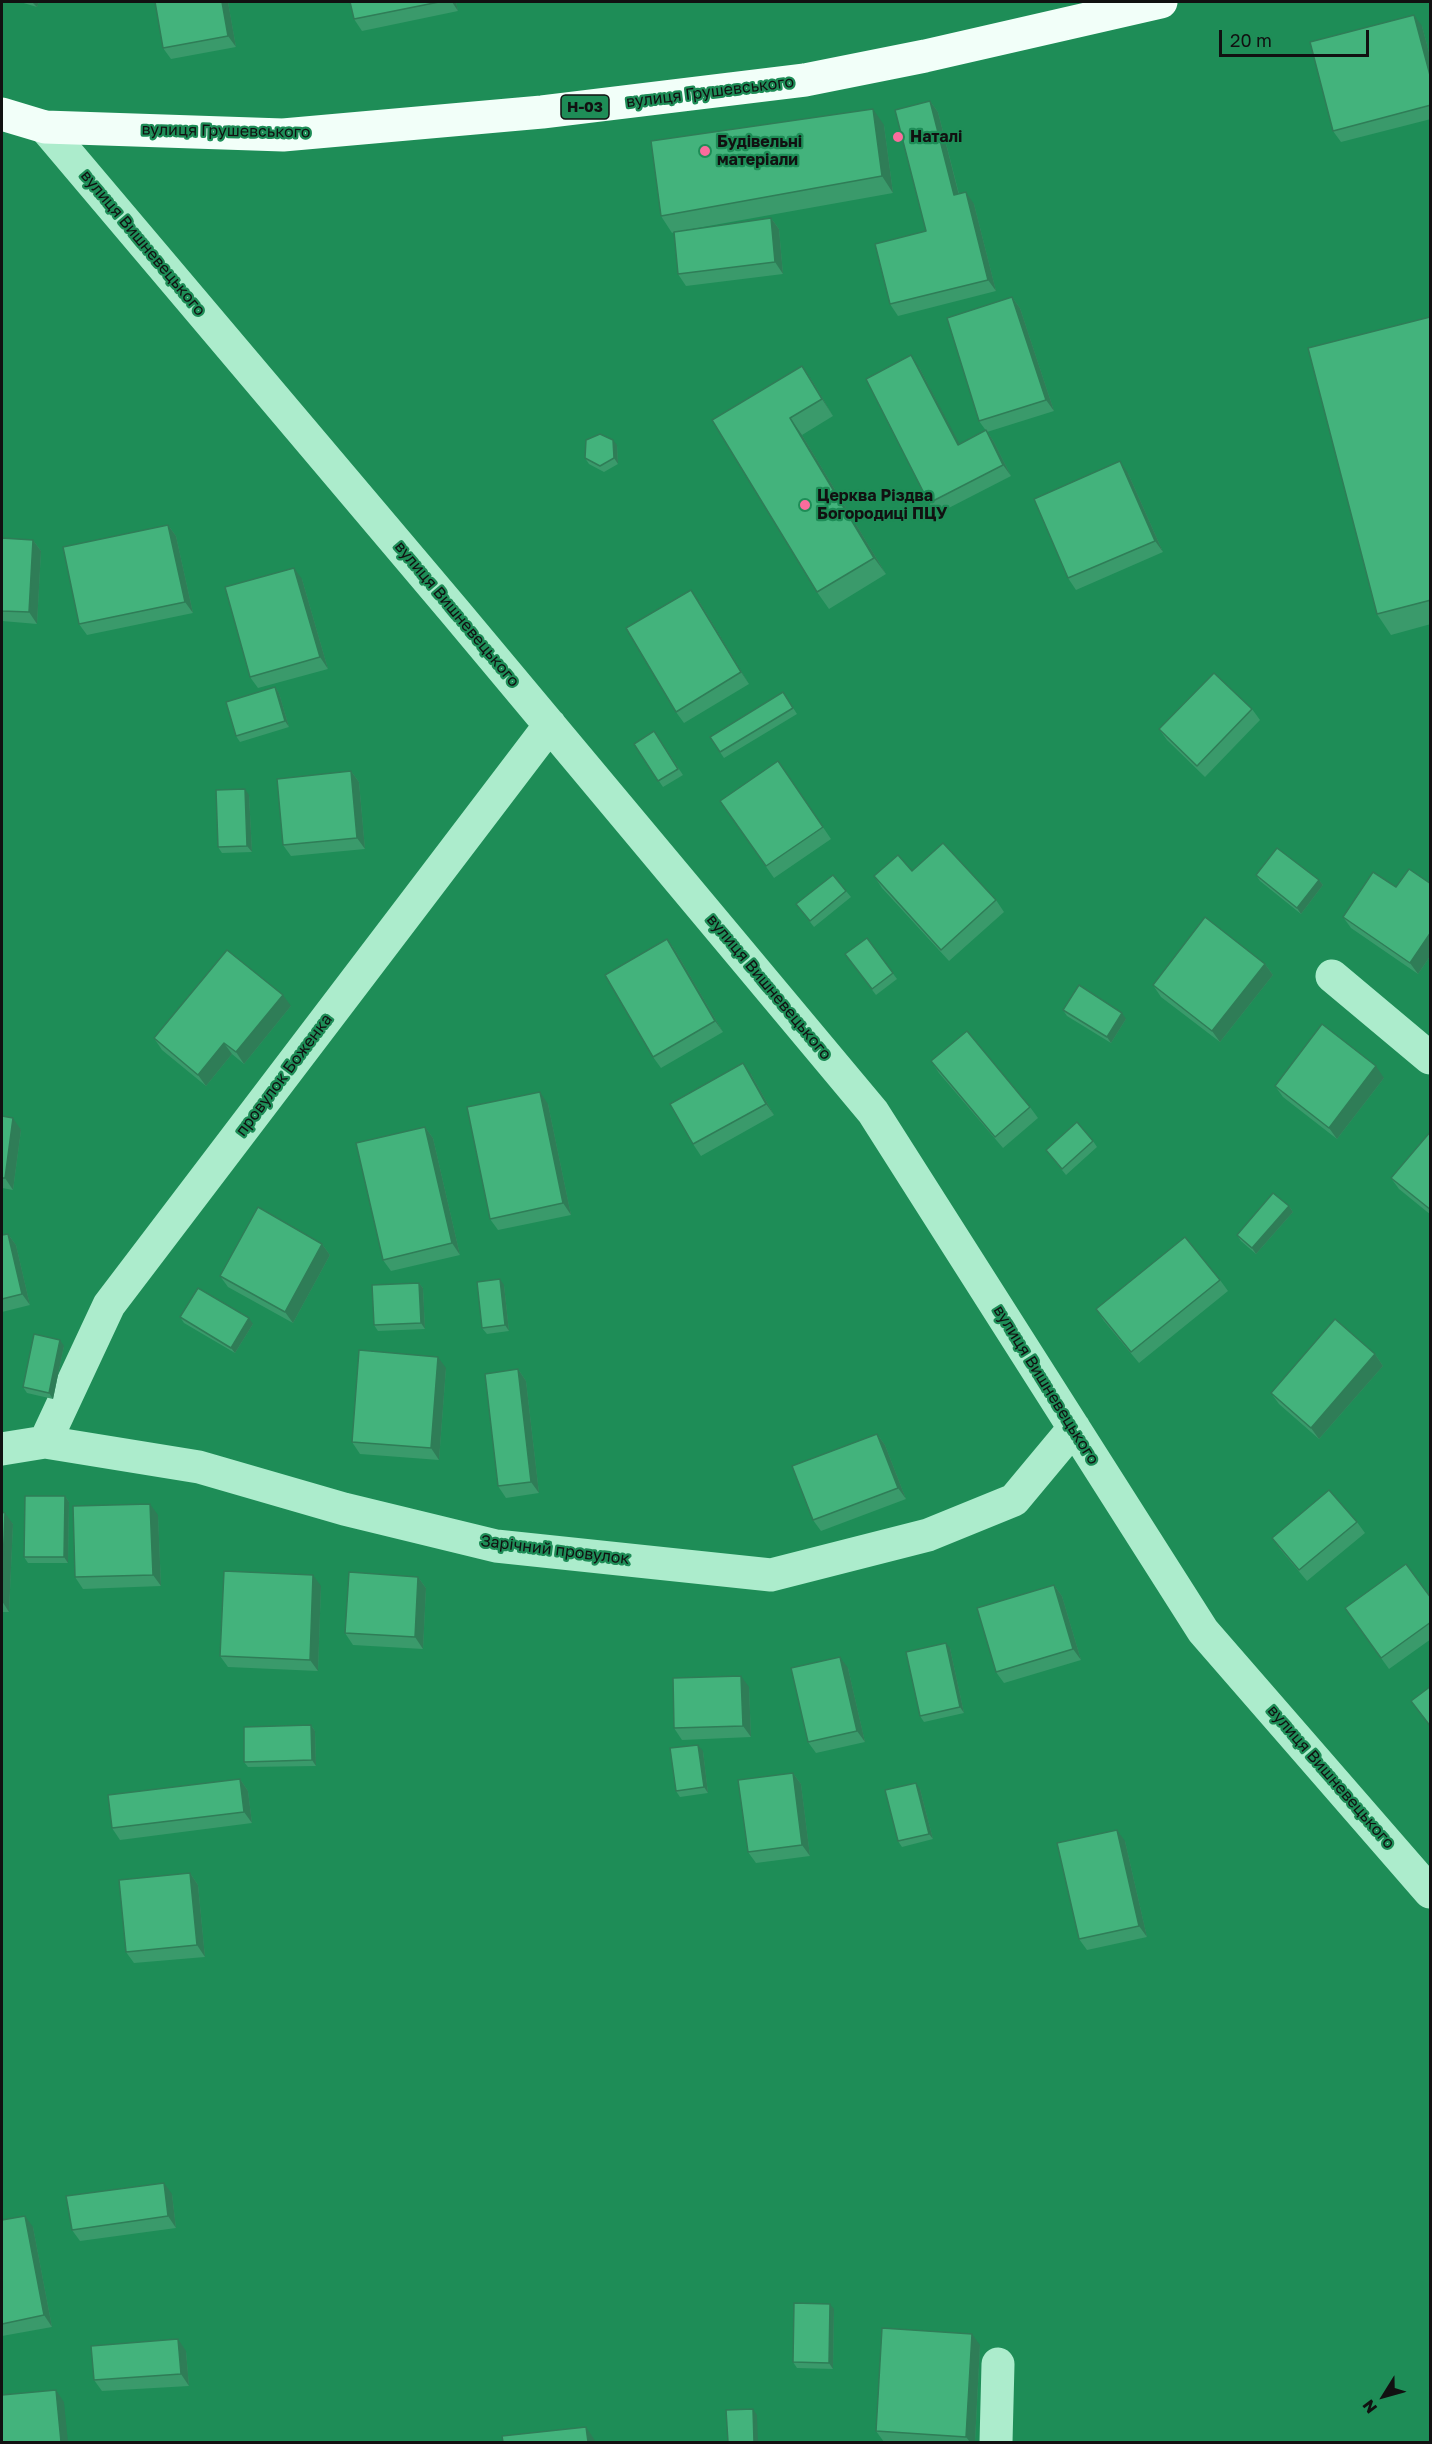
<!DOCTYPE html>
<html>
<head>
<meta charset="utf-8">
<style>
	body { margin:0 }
	#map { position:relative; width:1432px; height:2444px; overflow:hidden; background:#1e8d57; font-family:"Golos Text",sans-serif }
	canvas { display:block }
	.frame { position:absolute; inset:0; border:3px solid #111; pointer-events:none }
	.north { position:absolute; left:1354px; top:2366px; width:60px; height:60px; -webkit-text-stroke:4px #1e8d57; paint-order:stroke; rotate:233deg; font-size:16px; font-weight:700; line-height:24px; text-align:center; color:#111 }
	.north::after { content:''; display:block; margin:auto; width:21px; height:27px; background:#111; clip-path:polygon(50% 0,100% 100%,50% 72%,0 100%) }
	.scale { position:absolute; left:1219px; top:30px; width:150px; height:27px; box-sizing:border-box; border:3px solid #111; border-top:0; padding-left:8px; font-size:18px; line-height:21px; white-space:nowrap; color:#111; -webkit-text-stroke:4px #1e8d57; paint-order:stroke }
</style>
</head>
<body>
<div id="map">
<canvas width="1432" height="2444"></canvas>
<div class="frame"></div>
<div class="north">N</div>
<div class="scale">20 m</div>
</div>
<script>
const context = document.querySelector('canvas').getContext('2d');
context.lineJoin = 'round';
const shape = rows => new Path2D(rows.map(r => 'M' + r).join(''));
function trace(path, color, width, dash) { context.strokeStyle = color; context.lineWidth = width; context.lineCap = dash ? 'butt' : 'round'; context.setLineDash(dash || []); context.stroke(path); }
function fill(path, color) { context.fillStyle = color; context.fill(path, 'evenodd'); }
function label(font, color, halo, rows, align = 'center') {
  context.font = font + ' "Golos Text",sans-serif'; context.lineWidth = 4.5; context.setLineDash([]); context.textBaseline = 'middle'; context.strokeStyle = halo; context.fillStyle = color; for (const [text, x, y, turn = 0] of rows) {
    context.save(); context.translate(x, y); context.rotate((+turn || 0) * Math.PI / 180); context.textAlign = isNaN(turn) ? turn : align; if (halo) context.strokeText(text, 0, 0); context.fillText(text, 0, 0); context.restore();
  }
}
trace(shape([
	[45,127,456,613,873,1112,1203,1631,1430,1892],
	[1332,976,1430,1058],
	[45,1442,109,1305,550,725],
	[2,1449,45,1442,199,1467,344,1509,496,1546,771,1575,928,1535,1014,1500,1074,1428],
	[996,2442,998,2364]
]), '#aceccc', 33);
trace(shape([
	[2,114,45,127,283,135,542,112,805,80,925,56,1161,2]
]), '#f2fff9', 33);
fill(shape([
	[20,2,39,2,37,7],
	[228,2,236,47,171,59,163,48],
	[350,2,456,2,458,11,362,31,354,19],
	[1422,26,1431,60,1431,119,1341,142,1333,131],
	[930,101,938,112,959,194,974,204,996,291,898,316,890,304,926,231],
	[884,125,893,193,675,232,771,218,779,229,783,274,686,286,678,274,674,232,672,233,661,216],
	[1012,297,1020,308,1054,411,987,432,979,421],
	[1430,317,1431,319,1431,624,1391,635,1377,614],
	[802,366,813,382,833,416,802,435,886,574,829,609,817,592,712,420],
	[919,367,959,444,986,430,994,442,1011,476,937,514,929,503],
	[617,445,618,464,604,472,589,464,585,458],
	[1128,473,1163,552,1076,590,1068,578],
	[168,525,176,536,193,613,87,635,79,624],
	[2,538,33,540,41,551,37,624,2,621],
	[302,579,328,669,258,688,250,677],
	[699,601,749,684,684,723,676,712],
	[275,687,279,693,289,727,240,742,236,736],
	[783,692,797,714,724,758,710,737],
	[1252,709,1260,720,1205,777,1167,740,1159,729],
	[654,731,683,775,663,787,634,744],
	[778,761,831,839,774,878,720,801],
	[351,771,359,782,365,849,291,856,283,845],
	[249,795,252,852,222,853,218,847],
	[912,871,996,900,1004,912,949,961,882,888,874,876],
	[1256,875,1319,880,1323,885,1301,914,1260,881],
	[1431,884,1431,955,1418,974,1351,928,1343,917,1396,887],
	[846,891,851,897,814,927,796,904],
	[867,938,897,979,876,995,845,954],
	[667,939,675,950,723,1032,661,1068,653,1057],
	[1265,964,1273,975,1220,1042,1161,997,1153,985],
	[291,1006,244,1064,232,1054,206,1086,162,1050,154,1038],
	[1063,1010,1126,1019,1111,1043,1067,1016],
	[931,1061,1030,1107,1038,1118,1003,1148,939,1073],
	[751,1074,774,1115,701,1156,693,1144],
	[1384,1078,1337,1139,1283,1097,1275,1086],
	[548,1104,571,1215,498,1230,490,1219],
	[2,1116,21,1130,13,1190,2,1188],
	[425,1127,433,1138,460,1255,391,1271,383,1260],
	[1431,1131,1431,1215,1399,1189,1391,1178],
	[1093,1141,1097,1147,1066,1175,1046,1150],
	[1289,1206,1293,1212,1256,1254,1241,1241,1237,1235],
	[8,1234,16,1245,30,1305,2,1312,2,1235],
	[322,1244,330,1255,293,1323,228,1287,220,1276],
	[1220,1280,1228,1291,1139,1363,1104,1321,1096,1309],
	[419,1283,423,1288,425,1329,378,1331,374,1325],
	[504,1285,509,1331,487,1334,482,1328],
	[180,1317,253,1324,235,1353,184,1323],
	[64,1346,53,1399,27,1393,23,1387],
	[1375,1354,1383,1366,1319,1439,1279,1404,1271,1393],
	[446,1368,439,1460,360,1454,352,1442],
	[518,1369,526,1381,539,1493,506,1498,498,1486],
	[877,1434,885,1445,906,1499,821,1531,813,1520],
	[65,1496,69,1502,68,1563,28,1563,24,1557],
	[2,1512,13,1524,9,1612,2,1612],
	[158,1515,161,1586,83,1589,75,1577],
	[1357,1522,1365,1533,1307,1581,1280,1549,1272,1538],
	[418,1577,426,1588,423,1649,353,1645,345,1633],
	[1054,1585,1062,1596,1081,1660,1004,1683,996,1672],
	[321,1586,318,1671,228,1667,220,1656],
	[1431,1598,1431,1639,1389,1669,1345,1608],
	[950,1648,964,1713,924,1722,920,1716],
	[848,1668,865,1742,816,1753,808,1742],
	[749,1687,751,1737,682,1740,674,1728],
	[311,1725,315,1731,316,1766,248,1767,244,1762],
	[703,1751,708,1793,680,1797,676,1791],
	[793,1773,801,1784,810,1856,756,1863,748,1852],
	[240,1779,248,1791,252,1823,120,1840,112,1828],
	[920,1789,933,1839,902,1847,898,1841],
	[1125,1841,1147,1937,1087,1950,1079,1939],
	[190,1873,198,1885,205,1957,134,1963,126,1952],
	[172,2194,176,2228,80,2241,72,2230],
	[2,2220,33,2227,52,2327,2,2336],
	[834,2309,833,2369,797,2368,793,2362],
	[980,2345,975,2442,884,2442,876,2431],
	[186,2351,189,2386,102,2391,94,2380]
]), '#3a9a6b');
fill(shape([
	[32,2,39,2,37,7],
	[222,2,228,2,236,47,228,36],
	[452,2,456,2,458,11],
	[1414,15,1422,26,1431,60,1431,79],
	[930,101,938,112,962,207,954,195],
	[873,109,884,125,893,193,882,176],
	[966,192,974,204,996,291,988,280],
	[771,218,779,229,783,274,775,262],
	[1012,297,1020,308,1054,411,1046,400],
	[911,355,919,367,966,456,958,445],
	[802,366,813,382,833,416,822,399],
	[790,418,802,435,886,574,874,558],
	[986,430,994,442,1011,476,1003,465],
	[613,440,617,445,618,464,614,458],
	[1120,461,1128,473,1163,552,1155,541],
	[168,525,176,536,193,613,185,602],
	[33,540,41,551,37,624,29,612],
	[294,568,302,579,328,669,320,657],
	[691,590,699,601,749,684,741,672],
	[275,687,279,693,289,727,285,721],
	[351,771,359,782,365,849,357,838],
	[245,789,249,795,252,852,247,846],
	[1319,880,1323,885,1301,914,1297,908],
	[1431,932,1431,955,1418,974,1410,963],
	[667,939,675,950,723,1032,715,1021],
	[1265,964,1273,975,1220,1042,1212,1031],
	[283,995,291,1006,244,1064,236,1052],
	[1122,1013,1126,1019,1111,1043,1107,1037],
	[224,1043,232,1054,206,1086,198,1075],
	[743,1063,751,1074,774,1115,766,1104],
	[1376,1066,1384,1078,1337,1139,1329,1128],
	[540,1092,548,1104,571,1215,563,1203],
	[13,1118,21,1130,13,1190,5,1178],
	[425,1127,433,1138,460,1255,452,1243],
	[1289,1206,1293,1212,1256,1254,1252,1248],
	[8,1234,16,1245,30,1305,22,1294],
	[322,1244,330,1255,293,1323,285,1312],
	[500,1279,504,1285,509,1331,505,1325],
	[419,1283,423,1288,425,1329,421,1323],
	[249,1318,253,1324,235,1353,231,1348],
	[60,1340,64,1346,53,1399,49,1393],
	[1375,1354,1383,1366,1319,1439,1311,1428],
	[438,1357,446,1368,439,1460,431,1448],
	[518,1369,526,1381,539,1493,531,1482],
	[877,1434,885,1445,906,1499,898,1488],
	[65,1496,69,1502,68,1563,64,1557],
	[150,1504,158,1515,161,1586,153,1575],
	[5,1513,13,1524,9,1612,2,1601],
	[313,1575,321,1586,318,1671,310,1660],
	[418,1577,426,1588,423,1649,415,1637],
	[1054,1585,1062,1596,1081,1660,1073,1649],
	[946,1643,950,1648,964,1713,960,1707],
	[840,1657,848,1668,865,1742,857,1731],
	[741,1676,749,1687,751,1737,743,1726],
	[311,1725,315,1731,316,1766,312,1760],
	[698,1745,703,1751,708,1793,704,1787],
	[793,1773,801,1784,810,1856,802,1845],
	[240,1779,248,1791,252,1823,244,1812],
	[916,1783,920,1789,933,1839,929,1834],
	[1117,1830,1125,1841,1147,1937,1139,1926],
	[190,1873,198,1885,205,1957,197,1945],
	[164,2183,172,2194,176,2228,168,2216],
	[25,2216,33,2227,52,2327,44,2315],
	[830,2304,834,2309,833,2369,829,2363],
	[972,2334,980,2345,975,2442,970,2442,966,2437],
	[178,2339,186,2351,189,2386,181,2374],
	[56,2390,64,2402,68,2442,61,2442],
	[753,2409,757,2415,758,2442,754,2442],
	[586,2427,594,2439,595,2442,588,2442]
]), '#2f7d57');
const building = shape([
	[155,2,222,2,228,36,163,48,155,2],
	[350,2,439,2,354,19,350,2],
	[1414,15,1431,79,1431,105,1333,131,1310,42,1414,15],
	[930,101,954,195,966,192,988,280,890,304,875,244,926,231,895,110,930,101],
	[873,109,882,176,661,216,651,141,873,109],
	[771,218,775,262,678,274,674,232,771,218],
	[1012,297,1046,400,979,421,947,318,1012,297],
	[1430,317,1431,321,1431,600,1377,614,1308,348,1430,317],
	[911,355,958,445,986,430,1003,465,929,503,866,379,911,355],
	[802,366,822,399,790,418,874,558,817,592,712,420,802,366],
	[600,434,613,440,614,458,600,466,585,458,586,440,600,434],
	[1120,461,1155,541,1068,578,1034,499,1120,461],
	[168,525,185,602,79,624,63,547,168,525],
	[2,538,33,540,29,612,2,611,2,538],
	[294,568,320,657,250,677,225,587,294,568],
	[691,590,741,672,676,712,626,628,691,590],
	[1214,673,1252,709,1197,766,1159,729,1214,673],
	[275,687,285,721,236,736,226,702,275,687],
	[783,692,793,708,720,752,710,737,783,692],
	[654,731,678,769,658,781,634,744,654,731],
	[778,761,823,827,766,866,720,801,778,761],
	[351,771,357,838,283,845,277,779,351,771],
	[245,789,247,846,218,847,216,790,245,789],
	[943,843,996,900,941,950,874,876,898,855,912,871,943,843],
	[1277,848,1319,880,1297,908,1256,875,1277,848],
	[1409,869,1431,884,1431,932,1410,963,1343,917,1373,872,1396,887,1409,869],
	[833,875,846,891,810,921,796,904,833,875],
	[1205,917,1265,964,1212,1031,1153,985,1205,917],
	[867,938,893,973,872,989,845,954,867,938],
	[667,939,715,1021,653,1057,605,975,667,939],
	[227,950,283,995,236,1052,224,1043,198,1075,154,1038,227,950],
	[1079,985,1122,1013,1107,1037,1063,1010,1079,985],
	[1322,1024,1376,1066,1329,1128,1275,1086,1322,1024],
	[967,1031,1030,1107,995,1137,931,1061,967,1031],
	[743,1063,766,1104,693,1144,670,1104,743,1063],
	[540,1092,563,1203,490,1219,467,1107,540,1092],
	[2,1116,13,1118,5,1178,2,1178,2,1116],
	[1077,1122,1093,1141,1062,1169,1046,1150,1077,1122],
	[425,1127,452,1243,383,1260,356,1143,425,1127],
	[1431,1131,1431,1210,1391,1178,1431,1131],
	[1273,1193,1289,1206,1252,1248,1237,1235,1273,1193],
	[258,1207,322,1244,285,1312,220,1276,258,1207],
	[8,1234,22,1294,2,1299,2,1235,8,1234],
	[1185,1237,1220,1280,1131,1352,1096,1309,1185,1237],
	[500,1279,505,1325,482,1328,477,1282,500,1279],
	[419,1283,421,1323,374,1325,372,1285,419,1283],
	[198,1288,249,1318,231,1348,180,1317,198,1288],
	[1335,1319,1375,1354,1311,1428,1271,1393,1335,1319],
	[34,1334,60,1340,49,1393,23,1387,34,1334],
	[359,1350,438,1357,431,1448,352,1442,359,1350],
	[518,1369,531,1482,498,1486,485,1374,518,1369],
	[877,1434,898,1488,813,1520,792,1466,877,1434],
	[1329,1490,1357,1522,1299,1570,1272,1538,1329,1490],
	[25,1496,65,1496,64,1557,24,1557,25,1496],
	[150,1504,153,1575,75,1577,73,1506,150,1504],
	[2,1512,5,1513,2,1589,2,1512],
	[1406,1564,1431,1598,1431,1622,1381,1658,1345,1608,1406,1564],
	[224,1571,313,1575,310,1660,220,1656,224,1571],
	[349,1572,418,1577,415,1637,345,1633,349,1572],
	[1054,1585,1073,1649,996,1672,977,1608,1054,1585],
	[946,1643,960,1707,920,1716,906,1652,946,1643],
	[840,1657,857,1731,808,1742,791,1668,840,1657],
	[741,1676,743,1726,674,1728,673,1678,741,1676],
	[1431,1686,1431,1727,1411,1701,1431,1686],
	[311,1725,312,1760,244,1762,244,1727,311,1725],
	[698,1745,704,1787,676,1791,670,1748,698,1745],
	[793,1773,802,1845,748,1852,738,1780,793,1773],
	[240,1779,244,1812,112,1828,108,1795,240,1779],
	[916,1783,929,1834,898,1841,885,1790,916,1783],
	[1117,1830,1139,1926,1079,1939,1057,1843,1117,1830],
	[190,1873,197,1945,126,1952,119,1880,190,1873],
	[164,2183,168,2216,72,2230,66,2196,164,2183],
	[25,2216,44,2315,2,2324,2,2220,25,2216],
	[794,2303,830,2304,829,2363,793,2362,794,2303],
	[882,2328,972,2334,966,2437,876,2431,882,2328],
	[178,2339,181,2374,94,2380,91,2346,178,2339],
	[56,2390,61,2442,2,2442,2,2395,56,2390],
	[753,2409,754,2442,728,2442,726,2410,753,2409],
	[586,2427,588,2442,503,2442,502,2436,586,2427]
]);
fill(building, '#43b37c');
trace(building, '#2f7d57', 1.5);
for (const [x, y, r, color] of [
	[898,137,6,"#fb6c9d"],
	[705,151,6,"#fb6c9d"],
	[805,505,6,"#fb6c9d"]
]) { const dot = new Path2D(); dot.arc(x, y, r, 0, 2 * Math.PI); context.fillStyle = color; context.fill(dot); trace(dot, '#1e8d57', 2); }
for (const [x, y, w] of [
	[585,107,48]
]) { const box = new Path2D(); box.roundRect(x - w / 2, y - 12, w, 24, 4.5); context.fillStyle = '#1e8d57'; context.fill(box); trace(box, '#111', 1.5); }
label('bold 15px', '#111', null, [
	["Н-03",585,107]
]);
label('16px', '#111', '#1e8d57', [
	["вулиця Грушевського",710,92,-7],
	["вулиця Грушевського",226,131,1],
	["вулиця Вишневецького",143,243,50],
	["вулиця Вишневецького",457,614,50],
	["вулиця Вишневецького",769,987,50],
	["провулок Боженка",284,1075,-53],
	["вулиця Вишневецького",1046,1385,58],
	["Зарічний провулок",555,1550,7],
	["вулиця Вишневецького",1331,1777,49]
]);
label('bold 16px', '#111', '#1e8d57', [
	["Наталі",910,137],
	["Будівельні",717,142],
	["матеріали",717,160],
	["Церква Різдва",817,496],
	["Богородиці ПЦУ",817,514]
], 'left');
</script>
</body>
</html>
